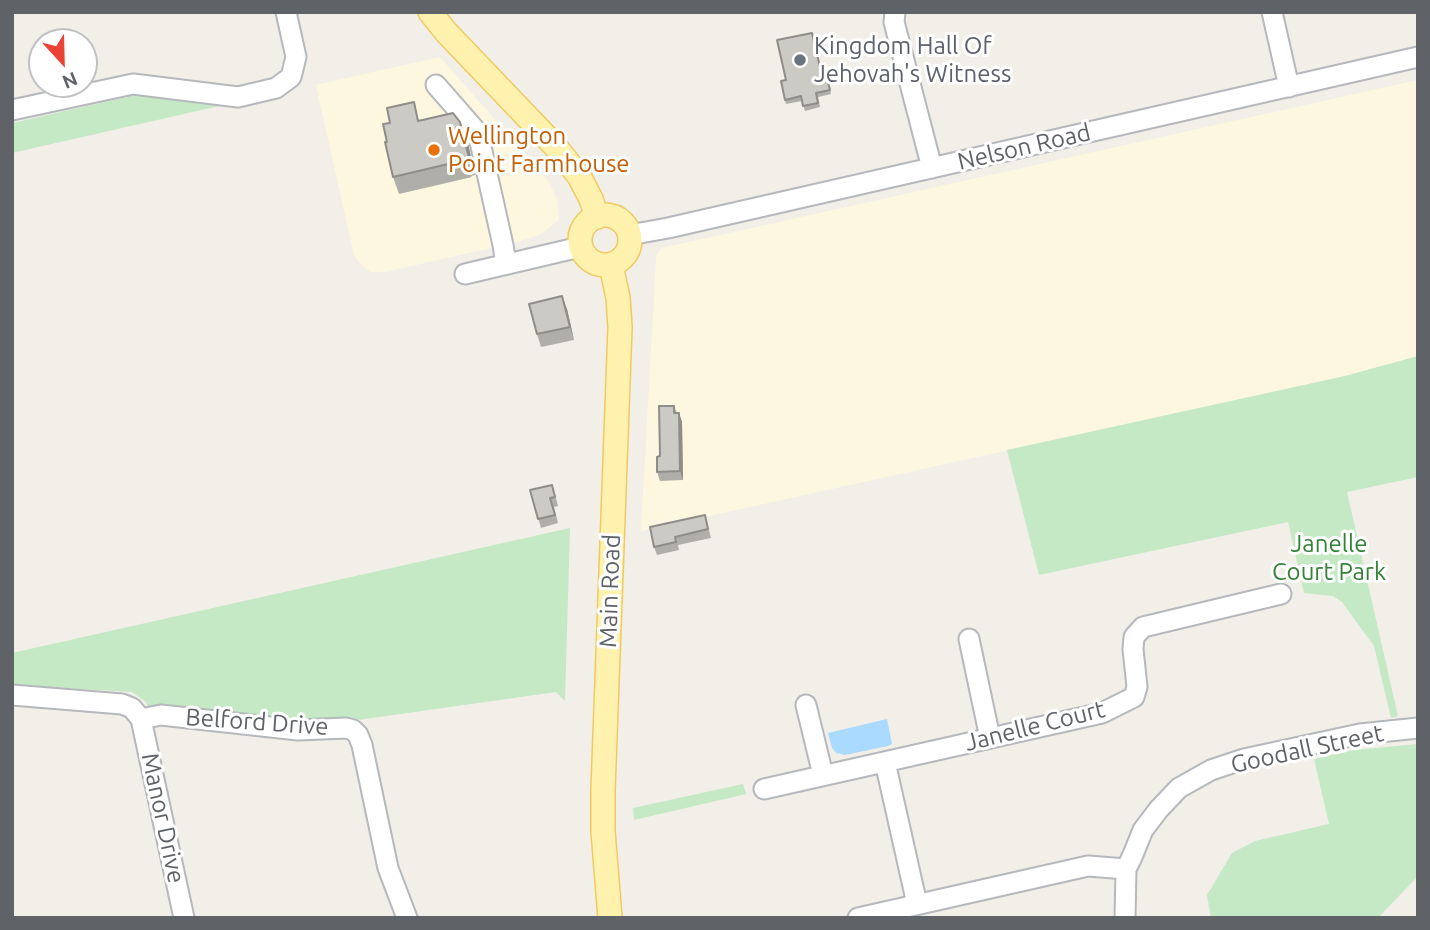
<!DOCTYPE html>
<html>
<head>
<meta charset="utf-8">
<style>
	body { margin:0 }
	#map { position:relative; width:1430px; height:930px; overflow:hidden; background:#f1efe8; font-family:Ubuntu,sans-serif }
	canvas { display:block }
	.frame { position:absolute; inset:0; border:14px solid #5f6368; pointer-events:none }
	.north { position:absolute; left:28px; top:28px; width:70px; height:70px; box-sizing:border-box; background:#fff; border:2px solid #bfc1c3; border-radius:50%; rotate:158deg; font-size:19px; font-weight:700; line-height:28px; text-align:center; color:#5f6368 }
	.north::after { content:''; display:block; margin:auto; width:24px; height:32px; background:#ea4335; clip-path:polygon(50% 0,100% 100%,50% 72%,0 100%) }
</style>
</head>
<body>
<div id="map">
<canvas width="1430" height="930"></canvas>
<div class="frame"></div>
<div class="north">N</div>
</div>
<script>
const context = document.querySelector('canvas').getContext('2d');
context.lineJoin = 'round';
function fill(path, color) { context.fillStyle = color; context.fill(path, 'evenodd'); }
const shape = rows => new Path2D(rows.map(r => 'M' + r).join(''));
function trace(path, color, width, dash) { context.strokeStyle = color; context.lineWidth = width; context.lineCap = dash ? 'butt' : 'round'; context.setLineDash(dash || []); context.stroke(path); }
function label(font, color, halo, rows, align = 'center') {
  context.font = font + ' Ubuntu,sans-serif'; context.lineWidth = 6; context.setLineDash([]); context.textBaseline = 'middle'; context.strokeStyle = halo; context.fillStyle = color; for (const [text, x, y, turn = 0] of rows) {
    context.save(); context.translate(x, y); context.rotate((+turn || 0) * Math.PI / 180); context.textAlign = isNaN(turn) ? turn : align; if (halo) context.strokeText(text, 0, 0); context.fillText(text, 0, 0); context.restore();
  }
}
fill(shape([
	[440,57,547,179,557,199,559,220,541,234,517,242,385,272,371,272,361,265,354,255,316,85],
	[1418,80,1418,356,1345,376,641,531,656,261,657,254,662,248]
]), '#fef7e0');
fill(shape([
	[136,95,219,106,12,153,12,123],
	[1418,356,1418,477,1347,492,1398,716,1391,718,1374,646,1342,602,1333,596,1304,593,1288,522,1039,575,1007,450,1345,376],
	[570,528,565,701,556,692,358,720,298,718,171,707,148,707,146,702,132,692,12,685,12,653],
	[1418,744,1418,876,1378,918,1211,918,1207,895,1232,853,1255,841,1329,824,1314,759,1354,750],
	[743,784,746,794,634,820,633,808]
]), '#c5e8c5');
fill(shape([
	[887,719,892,744,888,746,845,755,836,753,832,748,828,733]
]), '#aadaff');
const minor = shape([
	[895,12,894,22,932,168],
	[1272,12,1289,87],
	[436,85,478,133,503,245,506,264],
	[12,110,133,84,238,97,276,88,291,77,296,57,286,12],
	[629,235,668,228,1418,57],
	[465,274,580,247],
	[969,639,990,738],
	[12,695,122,704,132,708,141,719,161,715,298,730,346,728,353,730,358,735,362,745,388,868,407,918],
	[806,705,823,775],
	[141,719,184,918],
	[885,762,917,904],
	[764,789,1102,713,1134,697,1137,687,1133,649,1134,637,1143,627,1281,594],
	[858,918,1088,866,1126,869],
	[1125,918,1126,869,1132,857,1143,830,1159,809,1179,788,1211,770,1244,759,1360,734,1418,728]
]);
const major = shape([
	[430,12,446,32,555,146,579,176,591,199,597,217],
	'580 240a25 25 0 1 1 50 0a25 25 0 1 1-50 0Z',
	[610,918,603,831,603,790,620,327,618,298,611,265]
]);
trace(minor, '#b5b8bc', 23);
trace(major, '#f2c960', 26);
trace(minor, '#fff', 19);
trace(major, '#fff2af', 23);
fill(shape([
	[812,33,821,71,827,74,831,94,818,97,820,107,805,111,802,101,786,104,785,100,786,80],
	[420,121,467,139,475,175,471,176,472,177,399,194,393,177],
	[567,309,574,340,541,347,537,334],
	[674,406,677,413,679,413,682,422,683,480,660,481,657,472,660,456],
	[530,490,555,494,558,506,554,507,558,523,541,528],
	[705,515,711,538,678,545,679,550,657,555,654,547]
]), '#afaea9');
fill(shape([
	[460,122,467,139,475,175,469,158],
	[562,296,567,309,574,340,570,327],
	[679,413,682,422,683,480,680,471]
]), '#8f8d8a');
const building = shape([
	[812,33,821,71,825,70,830,90,816,93,818,103,803,106,801,96,785,100,781,81,786,80,777,40,812,33],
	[414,102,418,121,453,113,460,122,469,158,465,158,465,160,393,177,385,142,387,142,383,124,390,123,387,108,414,102],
	[562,296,570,327,537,334,529,304,562,296],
	[659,406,674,406,674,413,679,413,680,471,657,472,657,457,660,456,659,406],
	[552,485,555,497,550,498,555,515,538,519,530,490,552,485],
	[705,515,708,529,675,537,676,542,654,547,650,527,705,515]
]);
fill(building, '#cccac5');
trace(building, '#8f8d8a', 2);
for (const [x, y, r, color] of [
	[800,60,7,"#6b7280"],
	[434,150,7,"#e8710a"]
]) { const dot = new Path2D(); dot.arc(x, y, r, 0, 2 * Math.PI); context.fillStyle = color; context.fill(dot); trace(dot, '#fff', 2.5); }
label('24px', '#5b616d', '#fff', [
	["Kingdom Hall Of",814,46],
	["Jehovah's Witness",814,74]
], 'left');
label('24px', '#c56008', '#fff', [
	["Wellington",448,136],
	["Point Farmhouse",448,164]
], 'left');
label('24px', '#5f6368', '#fff', [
	["Nelson Road",1024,147,-13],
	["Main Road",610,591,-88],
	["Belford Drive",257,722,4],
	["Janelle Court",1035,726,-14],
	["Goodall Street",1307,749,-12],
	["Manor Drive",163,818,78]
]);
label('24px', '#348238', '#fff', [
	["Janelle",1329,544],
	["Court Park",1329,572]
]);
</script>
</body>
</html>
